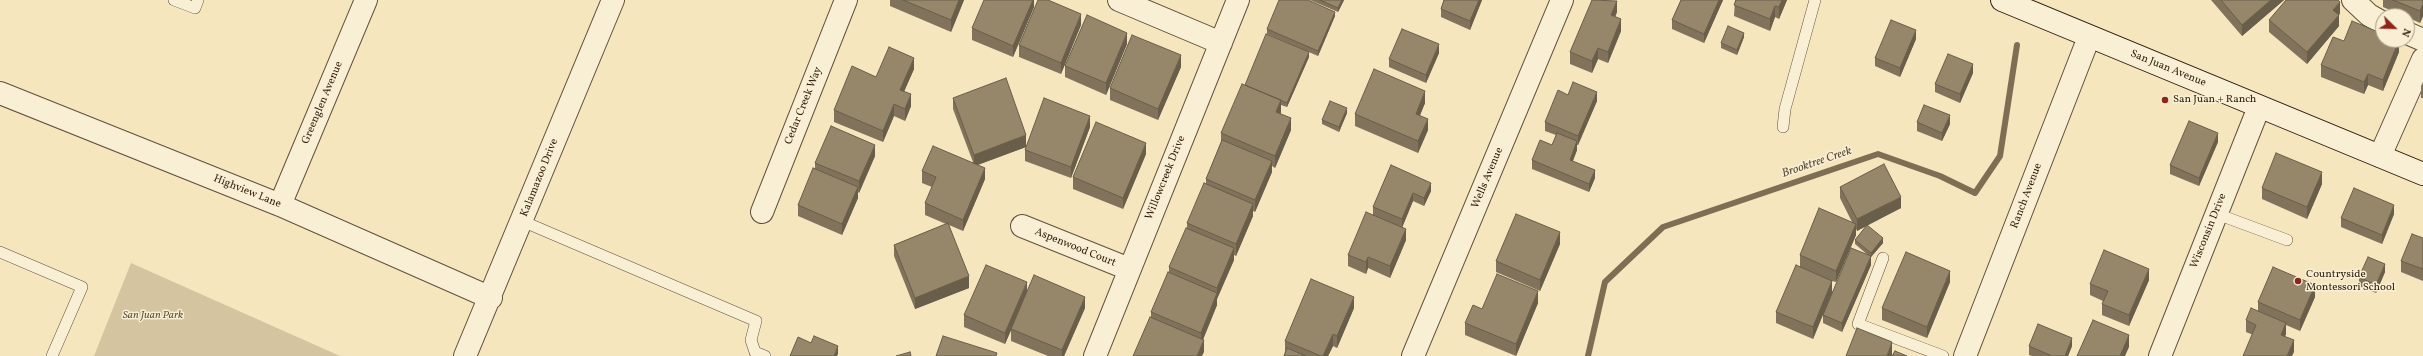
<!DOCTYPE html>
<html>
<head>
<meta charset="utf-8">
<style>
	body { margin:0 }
	#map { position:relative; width:2423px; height:356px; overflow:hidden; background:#f5e6be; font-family:Vollkorn,serif }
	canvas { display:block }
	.north { position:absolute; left:2375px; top:8px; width:40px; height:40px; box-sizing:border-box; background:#f8efd5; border:1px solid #a89c85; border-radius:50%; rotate:113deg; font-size:11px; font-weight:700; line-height:16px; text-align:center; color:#301f0e }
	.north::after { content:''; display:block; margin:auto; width:14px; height:18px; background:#8f2418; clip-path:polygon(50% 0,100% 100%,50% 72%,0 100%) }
</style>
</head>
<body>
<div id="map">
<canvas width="2423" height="356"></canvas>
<div class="north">N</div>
</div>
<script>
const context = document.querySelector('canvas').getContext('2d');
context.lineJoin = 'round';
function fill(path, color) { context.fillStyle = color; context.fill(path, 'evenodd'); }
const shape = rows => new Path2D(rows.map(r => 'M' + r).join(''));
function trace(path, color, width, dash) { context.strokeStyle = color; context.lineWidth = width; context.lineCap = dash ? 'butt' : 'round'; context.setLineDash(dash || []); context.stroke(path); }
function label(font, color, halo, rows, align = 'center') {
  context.font = font + ' Vollkorn,serif'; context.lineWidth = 3; context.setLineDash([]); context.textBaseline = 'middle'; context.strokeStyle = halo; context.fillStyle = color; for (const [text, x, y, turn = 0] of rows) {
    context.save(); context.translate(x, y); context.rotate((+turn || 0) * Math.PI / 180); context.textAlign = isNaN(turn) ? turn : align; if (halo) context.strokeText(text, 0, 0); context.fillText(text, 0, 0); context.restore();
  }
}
fill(shape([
	[131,263,340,356,94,356]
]), '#d4c4a0');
trace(shape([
	[1588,356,1605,282,1663,227,1878,154,1940,176,1975,193,2000,156,2017,45]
]), '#7e6e54', 6);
const lane = shape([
	[174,0,195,8,198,0],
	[1783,127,1785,109,1815,0],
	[2217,214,2287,240],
	[522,221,756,321,751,340,755,352,765,356],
	[0,252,82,287,52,356],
	[1883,258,1858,324,1943,356]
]);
const street = shape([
	[1119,0,1221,43],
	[2353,0,2369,15,2383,23],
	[2407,33,2423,40],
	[0,93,280,205,491,298],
	[2380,156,2423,59],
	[280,205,366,0],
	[762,212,846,0],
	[1022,226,1129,269],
	[465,356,613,0],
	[1095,356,1238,0],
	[1413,356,1562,0],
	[1965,356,2089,37],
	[2160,356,2259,107]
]);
const secondary = shape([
	[2002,0,2423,174]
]);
trace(lane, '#61513a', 12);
trace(street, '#61513a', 24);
trace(secondary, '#301f0e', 24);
trace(lane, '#f8efd5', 11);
trace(street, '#f8efd5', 22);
trace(secondary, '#f8efd5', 22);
fill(shape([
	[890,0,964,0,951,32,890,6],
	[1034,0,1034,7,1013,57,972,40,972,28],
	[1310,0,1344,0,1338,12],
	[1444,0,1482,0,1470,30,1441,17,1441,9],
	[1681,0,1723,0,1704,43,1672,29,1672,20],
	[1735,0,1787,0,1779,19,1775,17,1770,31,1734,16],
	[2211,0,2284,0,2242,36],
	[2383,0,2423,0,2423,16,2420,23,2407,17,2407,16,2404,16,2383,7],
	[1617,12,1615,17,1621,31,1608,63,1598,59,1592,73,1570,64,1570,52],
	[2340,13,2339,15,2339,26,2307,64,2269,32,2269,20],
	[1335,16,1318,56,1267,34,1267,29],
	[1081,25,1061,74,1019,57,1019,45],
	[1744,37,1737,55,1721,48,1721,43],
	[1916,39,1900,77,1875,66,1875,58],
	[2344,41,2399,52,2383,91,2368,85,2364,94,2321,77,2321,65],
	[1127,44,1106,95,1065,77,1065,66],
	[1439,53,1426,83,1389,67,1389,59],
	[1309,57,1287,107,1281,105,1281,114,1291,130,1275,168,1272,166,1272,172,1255,212,1253,211,1253,216,1236,256,1234,255,1234,260,1217,299,1217,305,1203,340,1204,352,1151,318,1151,312,1169,272,1169,267,1187,228,1187,223,1206,184,1206,179,1221,142,1221,133,1245,85],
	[1181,67,1158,120,1110,100,1110,88],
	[914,69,904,91,911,106,905,121,894,116,883,142,834,122,834,110,876,77],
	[1973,73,1960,103,1935,92,1935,84],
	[2423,82,2423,98,2421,98,2421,86],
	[1568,95,1597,101,1578,145,1577,145,1577,150,1573,161,1595,178,1589,192,1532,169,1532,160,1552,145,1556,135,1545,131,1545,122],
	[953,98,1026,146,1090,127,1071,178,1025,161,1025,150,1026,147,978,165,985,179,963,231,949,225,969,288,915,309,894,256,894,245,946,224,925,215,925,203,932,187,922,183,922,171,973,162,953,109],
	[1425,103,1420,115,1428,130,1418,153,1355,126,1355,114],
	[1347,113,1339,132,1322,124,1322,120],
	[1917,122,1950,124,1942,141,1917,131],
	[2218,142,2199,186,2170,174,2170,165],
	[1146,154,1123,209,1073,189,1073,177],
	[875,156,859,193,858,192,858,198,842,235,798,216,798,205,815,169,815,163],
	[1391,165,1431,191,1424,206,1413,201,1402,227,1406,240,1390,278,1368,268,1366,274,1348,266,1348,255,1373,215,1373,207],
	[2322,184,2307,219,2262,199,2262,188],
	[1840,187,1901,208,1867,225,1883,243,1871,257,1871,265,1842,332,1823,323,1823,315,1813,339,1776,323,1776,312,1800,267,1800,255,1852,222,1840,198],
	[1867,225,1855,240,1855,244,1869,256,1832,292,1832,281,1836,282,1856,235,1856,229,1857,231],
	[2394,214,2382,244,2341,227,2341,218],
	[2423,238,2423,281,2401,272,2401,261],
	[1560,244,1540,291,1496,272,1496,261],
	[2385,272,2376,293,2359,286,2359,277],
	[2149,280,2129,326,2102,315,2102,304,2103,301,2090,295,2090,284],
	[1950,282,1927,338,1882,320,1882,308],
	[1027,293,1085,308,1064,356,1048,356,1011,341,1011,330,1005,344,964,327,964,315],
	[2315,297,2300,331,2286,325,2286,334,2285,336,2294,352,2246,332,2246,320,2258,311,2258,302],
	[1538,303,1516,356,1465,335,1465,323,1482,309],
	[1354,308,1337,348,1333,346,1328,356,1284,356,1285,352,1285,341],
	[2029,346,2072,346,2068,356,2032,356,2029,355]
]), '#81735b');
fill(shape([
	[959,0,964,0,951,32,951,20],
	[1033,0,1034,0,1034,7,1013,57,1013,46],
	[1342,0,1344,0,1338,12,1338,8],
	[1479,0,1482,0,1470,30,1470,21],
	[1719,0,1723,0,1704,43,1704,34],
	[1782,0,1787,0,1779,19,1779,7],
	[2271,0,2284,0,2242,36,2242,25],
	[1617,1,1617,12,1611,27,1611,15],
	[2340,2,2340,13,2339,15,2339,26,2307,64,2307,52,2333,10],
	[2423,4,2423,16,2420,23,2420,11],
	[1775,6,1775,17,1770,31,1770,19],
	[1335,12,1335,16,1318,56,1318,51],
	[1081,14,1081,25,1061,74,1061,63],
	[1621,19,1621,31,1608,63,1608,52],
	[1916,30,1916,39,1900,77,1900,68],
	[1127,33,1127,44,1106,95,1106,83],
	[1744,33,1744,37,1737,55,1737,50],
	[2399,40,2399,52,2383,91,2383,80],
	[1439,44,1439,53,1426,83,1426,75],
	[1598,48,1598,59,1592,73,1592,61],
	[1309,52,1309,57,1287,107,1287,103],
	[1181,55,1181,67,1158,120,1158,109],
	[914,58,914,69,900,101,900,90],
	[1973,64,1973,73,1960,103,1960,94],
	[2368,74,2368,85,2364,94,2364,82],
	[1425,91,1425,103,1416,125,1416,114],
	[1597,92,1597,101,1578,145,1578,136],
	[911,94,911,106,905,121,905,109],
	[1281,100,1281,112,1276,124,1276,112],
	[894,104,894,116,883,142,883,131],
	[1347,108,1347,113,1339,132,1339,127],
	[1950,115,1950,124,1942,141,1942,133],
	[1090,116,1090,127,1071,178,1071,167],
	[1291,118,1291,130,1275,168,1275,156],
	[1428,119,1428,130,1418,153,1418,141],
	[2218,133,2218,142,2199,186,2199,178],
	[1026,135,1026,147,974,166,974,155],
	[1577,141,1577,150,1570,168,1570,160],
	[1146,143,1146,154,1123,209,1123,198],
	[875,145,875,156,859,193,859,181],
	[1272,161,1272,172,1255,212,1255,200],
	[985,168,985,179,963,231,963,220],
	[1595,170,1595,178,1589,192,1589,184],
	[2322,172,2322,184,2307,219,2307,207],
	[1431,183,1431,191,1424,206,1424,198],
	[858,187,858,198,842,235,842,224],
	[1413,193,1413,201,1402,228,1402,219],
	[1901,197,1901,208,1857,231,1857,219],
	[1253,204,1253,216,1236,256,1236,244],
	[2394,205,2394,214,2382,244,2382,235],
	[1856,224,1856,235,1836,282,1836,271],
	[1406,229,1406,240,1390,278,1390,266],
	[1560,232,1560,244,1540,291,1540,280],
	[1883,238,1883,243,1871,257,1871,253],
	[1234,248,1234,260,1217,299,1217,305,1201,344,1201,333,1217,294,1217,288],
	[1871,256,1871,265,1842,332,1842,323],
	[1368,257,1368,268,1366,274,1366,262],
	[2385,264,2385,272,2376,293,2376,285],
	[2149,269,2149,280,2129,326,2129,315],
	[1950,271,1950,282,1927,338,1927,327],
	[969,276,969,288,915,309,915,298],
	[1832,281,1832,292,1813,339,1813,327],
	[1027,282,1027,294,1005,344,1005,333],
	[2315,285,2315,297,2300,331,2300,320],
	[1538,291,1538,303,1516,356,1516,344],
	[1085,297,1085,308,1064,356,1062,356,1062,350],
	[1354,297,1354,308,1337,348,1337,336],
	[2286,323,2286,334,2281,346,2281,335],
	[1333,334,1333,346,1328,356,1323,356],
	[2129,335,2129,347,2125,356,2120,356],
	[2072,338,2072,346,2068,356,2065,356],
	[1204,340,1204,352,1202,356,1197,356],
	[2294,340,2294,352,2292,356,2287,356],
	[1892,342,1892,356,1887,356],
	[838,346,838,354,837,356,834,356]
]), '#695e4a');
const building = shape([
	[903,0,959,0,951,20,903,0],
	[984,0,1033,0,1013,46,972,28,984,0],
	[1038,0,1048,0,1081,14,1061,63,1019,45,1038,0],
	[1279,0,1308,0,1335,12,1318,51,1267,29,1279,0],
	[1320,0,1342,0,1338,8,1320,0],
	[1444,0,1479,0,1470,21,1441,9,1444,0],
	[1592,0,1617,1,1611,15,1621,19,1608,52,1598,48,1592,61,1570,52,1592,0],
	[1681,0,1719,0,1704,34,1672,20,1681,0],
	[1736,0,1782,0,1779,7,1775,6,1770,19,1734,5,1736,0],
	[2221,0,2271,0,2242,25,2221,0],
	[2286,0,2338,0,2340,2,2333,10,2339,15,2307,52,2269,20,2286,0],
	[2393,0,2423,0,2423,4,2420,11,2393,0],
	[1087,15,1127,33,1106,83,1065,66,1087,15],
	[1891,20,1916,30,1900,68,1875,58,1891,20],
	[2352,21,2383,34,2383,40,2399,40,2383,80,2368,74,2364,82,2321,65,2333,37,2344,41,2352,21],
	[1728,26,1744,33,1737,50,1721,43,1728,26],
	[1402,29,1439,44,1426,75,1389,59,1402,29],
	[1266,34,1309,52,1287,103,1245,85,1266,34],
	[1132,35,1181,55,1158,109,1110,88,1132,35],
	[889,47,914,58,900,90,911,94,905,109,894,104,883,131,834,110,852,66,876,77,889,47],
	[1948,54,1973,64,1960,94,1935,84,1948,54],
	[1374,69,1425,91,1416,114,1428,119,1418,141,1355,114,1374,69],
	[1006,78,1026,135,974,155,953,98,1006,78],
	[1573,82,1597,92,1578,136,1545,122,1558,90,1568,95,1573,82],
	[1242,84,1281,100,1276,112,1291,118,1275,156,1221,133,1242,84],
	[1044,98,1090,116,1071,167,1025,150,1044,98],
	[1330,101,1347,108,1339,127,1322,120,1330,101],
	[1924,105,1950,115,1942,133,1917,122,1924,105],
	[2189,121,2218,133,2199,178,2170,165,2189,121],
	[1096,122,1146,143,1123,198,1073,177,1096,122],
	[831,126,875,145,859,181,815,163,831,126],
	[1557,133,1577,141,1570,160,1595,170,1589,184,1532,160,1540,140,1552,145,1557,133],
	[1222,140,1272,161,1255,200,1206,179,1222,140],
	[933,146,985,168,963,220,925,203,936,177,922,171,933,146],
	[2276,153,2322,172,2307,207,2262,188,2276,153],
	[1884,164,1901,197,1857,219,1840,187,1884,164],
	[1391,165,1431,183,1424,198,1413,193,1402,219,1373,207,1391,165],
	[813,168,858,187,842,224,798,205,813,168],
	[1204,183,1253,204,1236,244,1187,223,1204,183],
	[2354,188,2394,205,2382,235,2341,218,2354,188],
	[1819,208,1856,224,1836,271,1800,255,1819,208],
	[1366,212,1406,229,1390,266,1368,257,1366,262,1348,255,1366,212],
	[1516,214,1560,232,1540,280,1496,261,1516,214],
	[948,223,969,276,915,298,894,245,948,223],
	[1867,225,1883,238,1871,253,1855,240,1867,225],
	[1186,228,1234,248,1217,288,1169,267,1186,228],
	[2412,234,2423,238,2423,269,2401,261,2412,234],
	[1851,248,1871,256,1842,323,1823,315,1851,248],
	[2104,250,2149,269,2129,315,2102,304,2108,291,2090,284,2104,250],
	[1906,252,1950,271,1927,327,1882,308,1906,252],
	[2368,257,2385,264,2376,285,2359,277,2368,257],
	[986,265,1027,282,1005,333,964,315,986,265],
	[1796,265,1832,281,1813,327,1776,312,1796,265],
	[2273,267,2315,285,2300,320,2258,302,2273,267],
	[1168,272,1217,293,1201,333,1151,312,1168,272],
	[1497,274,1538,291,1516,344,1465,323,1473,305,1482,309,1497,274],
	[1034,275,1085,297,1062,350,1011,329,1034,275],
	[1311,279,1354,297,1337,336,1333,334,1323,356,1321,356,1285,341,1311,279],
	[2251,308,2286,323,2281,335,2294,340,2287,356,2243,356,2256,325,2246,320,2251,308],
	[1150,317,1204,340,1197,356,1133,356,1150,317],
	[2093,320,2129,335,2120,356,2077,356,2093,320],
	[2038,324,2072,338,2065,356,2052,356,2029,346,2038,324],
	[1857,328,1892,342,1887,356,1846,356,1857,328],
	[814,336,838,346,834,356,790,356,798,337,811,343,814,336],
	[943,336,997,353,996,356,936,356,943,336],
	[1287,348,1306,356,1284,356,1287,348],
	[1895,351,1907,356,1892,356,1895,351],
	[910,352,911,356,896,356,910,352]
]);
fill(building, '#96866a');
trace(building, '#695e4a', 1);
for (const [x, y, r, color] of [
	[2165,100,4,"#8f2418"],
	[2298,281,4,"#8f2418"]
]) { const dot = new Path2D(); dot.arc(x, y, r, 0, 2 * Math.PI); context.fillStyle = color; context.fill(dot); trace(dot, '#f8efd5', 1.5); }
label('11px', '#301f0e', '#f8efd5', [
	["San Juan Avenue",2168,69,22],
	["Greenglen Avenue",323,103,-67],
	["Cedar Creek Way",804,106,-68],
	["Kalamazoo Drive",540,178,-68],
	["Willowcreek Drive",1166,178,-68],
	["Wells Avenue",1488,178,-67],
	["Highview Lane",247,192,22],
	["Ranch Avenue",2027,196,-69],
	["Wisconsin Drive",2209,231,-68],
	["Aspenwood Court",1075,248,22]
]);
label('11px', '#301f0e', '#f8efd5', [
	["San Juan + Ranch",2173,100],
	["Countryside",2306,275],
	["Montessori School",2306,288]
], 'left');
label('italic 11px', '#61513a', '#f8efd5', [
	["San Juan Park",153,316]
]);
label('italic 12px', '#5e4d37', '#f8efd5', [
	["Brooktree Creek",1817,163,-19]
]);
</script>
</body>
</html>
